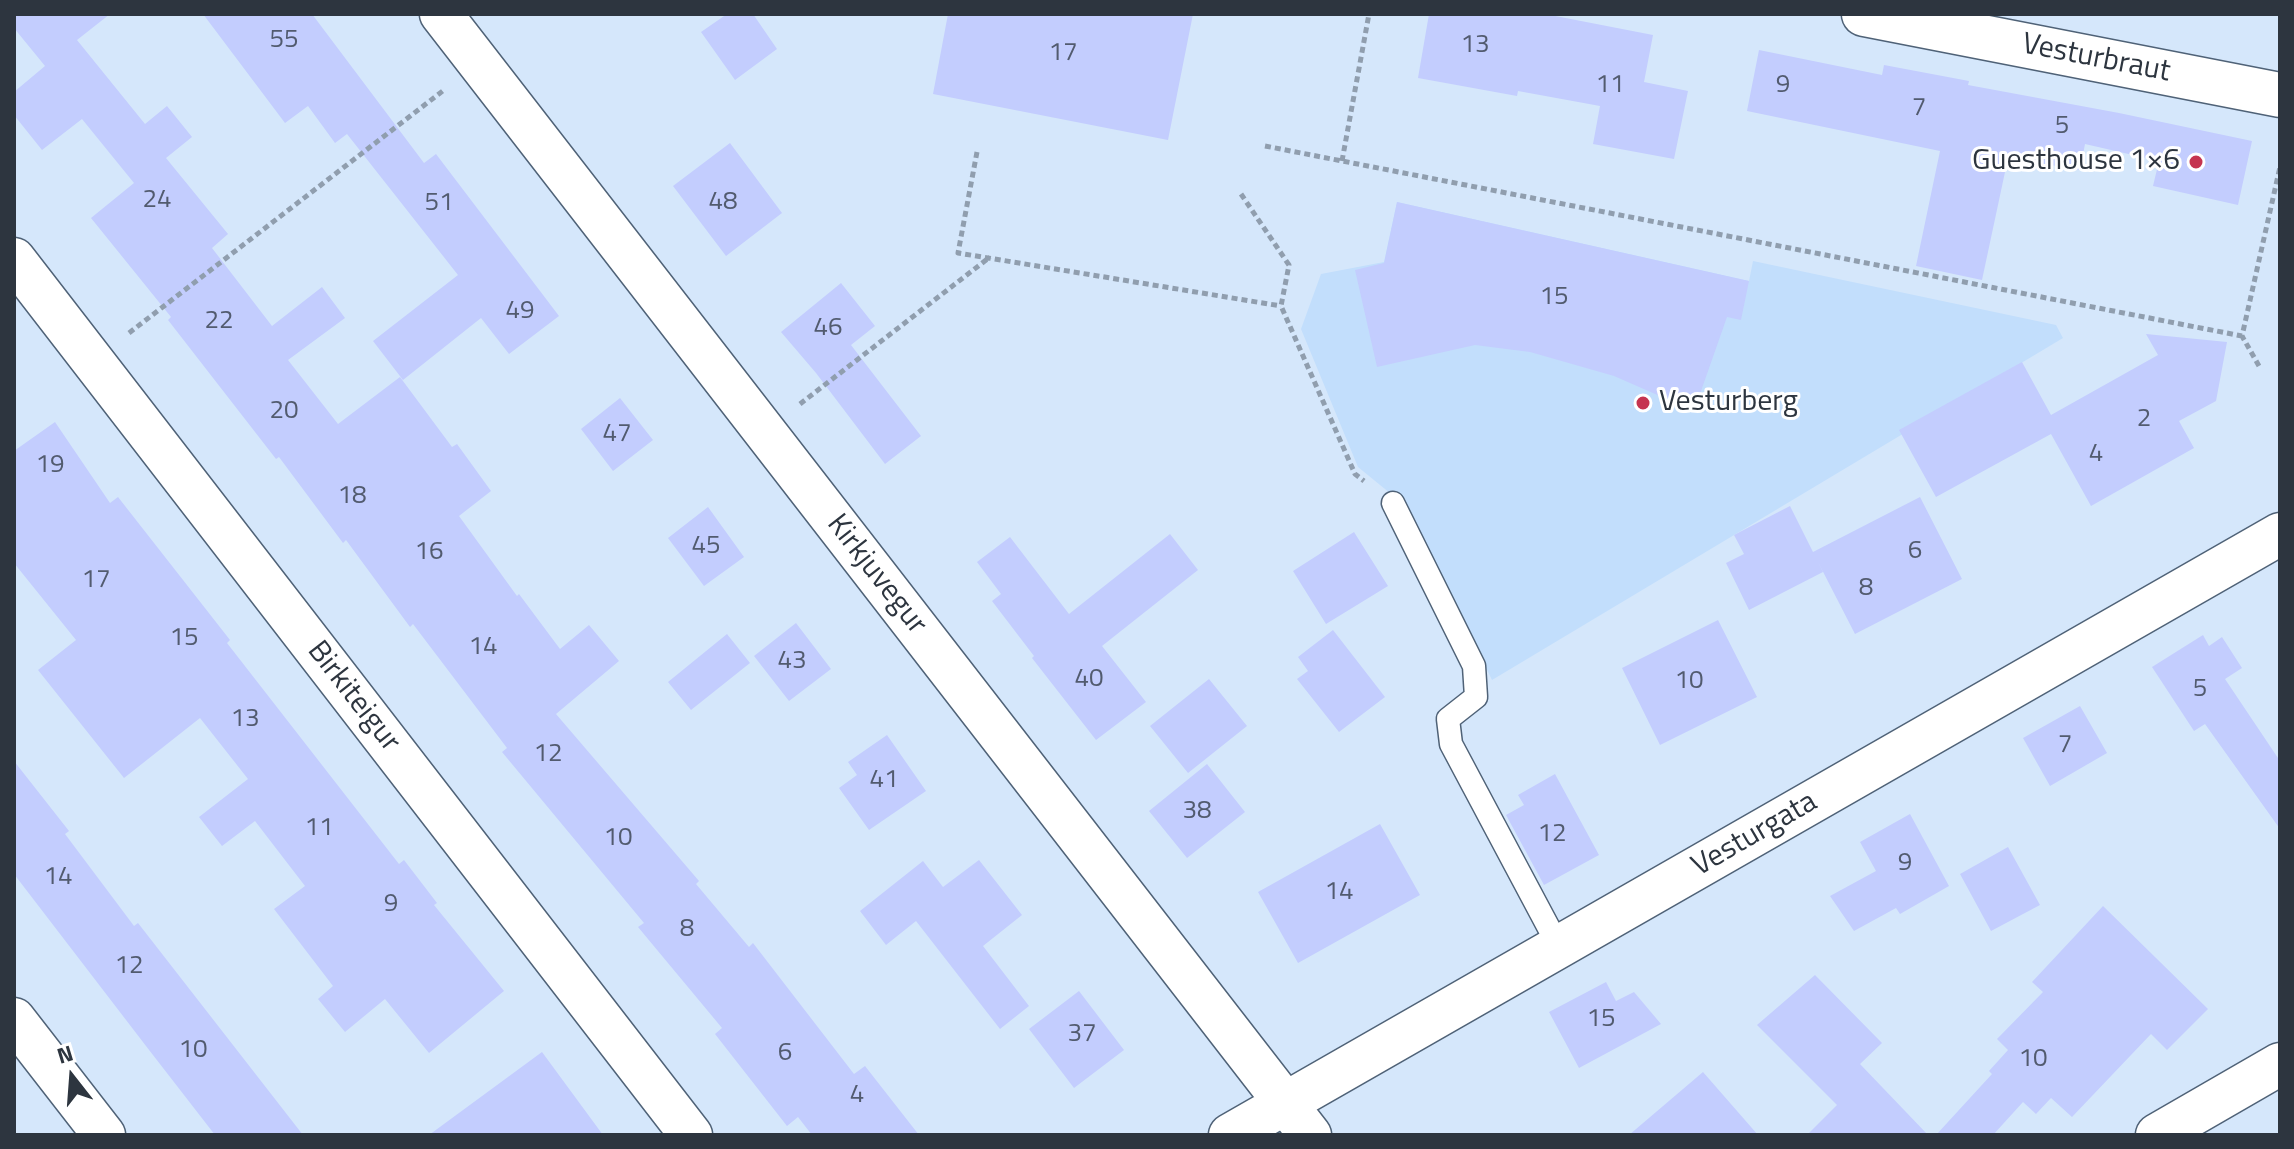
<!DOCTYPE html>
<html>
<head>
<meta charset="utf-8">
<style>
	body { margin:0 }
	#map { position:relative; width:2294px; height:1149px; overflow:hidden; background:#d5e7fb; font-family:"Titillium Web",sans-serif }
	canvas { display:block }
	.frame { position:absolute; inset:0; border:16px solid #2d353f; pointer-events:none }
	.north { position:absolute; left:32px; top:1037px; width:80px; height:80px; -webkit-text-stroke:6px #fff; paint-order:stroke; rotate:343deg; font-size:22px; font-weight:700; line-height:32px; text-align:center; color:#2d353f }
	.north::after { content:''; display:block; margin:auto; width:28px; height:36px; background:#2d353f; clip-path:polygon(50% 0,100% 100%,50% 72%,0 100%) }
</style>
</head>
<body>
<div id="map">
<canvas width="2294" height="1149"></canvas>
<div class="frame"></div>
<div class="north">N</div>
</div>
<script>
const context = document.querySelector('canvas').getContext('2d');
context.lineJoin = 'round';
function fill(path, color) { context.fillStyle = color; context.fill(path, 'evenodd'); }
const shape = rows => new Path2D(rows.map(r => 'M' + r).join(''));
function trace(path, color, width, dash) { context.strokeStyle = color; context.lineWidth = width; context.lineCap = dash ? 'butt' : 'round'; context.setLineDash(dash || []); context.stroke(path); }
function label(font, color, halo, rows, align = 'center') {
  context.font = font + ' "Titillium Web",sans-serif'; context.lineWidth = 6; context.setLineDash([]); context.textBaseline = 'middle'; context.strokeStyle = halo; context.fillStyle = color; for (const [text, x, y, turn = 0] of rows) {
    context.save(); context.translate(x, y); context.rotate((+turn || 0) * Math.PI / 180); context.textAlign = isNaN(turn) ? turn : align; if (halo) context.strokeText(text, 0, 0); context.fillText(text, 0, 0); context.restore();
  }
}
fill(shape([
	[1397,202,1749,281,1753,261,2056,325,2063,338,1492,680,1407,507,1358,467,1301,329,1321,274,1384,262]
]), '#c2defc');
fill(shape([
	[14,14,110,14,77,40,145,124,167,106,192,137,166,158,228,234,212,248,272,326,322,287,345,318,288,360,338,424,400,377,452,447,457,444,491,491,459,516,517,596,519,594,560,649,589,625,619,661,556,714,699,881,696,884,749,947,753,943,854,1074,865,1066,919,1135,812,1135,798,1117,787,1126,715,1034,722,1028,638,927,644,923,502,752,507,748,413,624,410,627,346,540,343,543,279,457,276,459,168,320,171,317,91,218,134,183,82,119,42,150,14,115,14,92,45,66,14,28],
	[203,14,312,14,424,163,436,154,559,316,509,354,481,318,403,380,373,341,458,275,347,134,335,143,308,106,285,123],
	[727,14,753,14,777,49,735,80,701,32],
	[948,14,1193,14,1168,140,933,94],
	[1429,14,1545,14,1653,35,1644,82,1688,91,1674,159,1593,144,1600,106,1518,91,1517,96,1418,78],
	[1759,50,1882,75,1884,65,1969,81,1968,85,2119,113,2252,141,2238,205,2153,186,2159,161,2085,144,2080,170,2008,158,1982,280,1916,266,1940,151,1747,111],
	[730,143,782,213,726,256,673,186],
	[1397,202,1749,281,1741,320,1727,317,1694,411,1614,376,1530,352,1475,345,1377,367,1355,270,1384,263],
	[841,283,875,326,851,345,921,436,885,464,816,373,781,332],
	[2146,334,2227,342,2216,401,2179,421,2194,448,2091,506,2051,434,1936,497,1899,430,2022,362,2051,415,2158,355],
	[620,398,653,440,613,471,581,429],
	[55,422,110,503,118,497,230,640,227,643,399,864,404,860,437,903,434,905,504,991,429,1053,385,999,345,1032,318,999,333,986,274,909,305,886,255,821,222,846,199,817,248,779,200,718,124,778,38,670,76,640,14,563,14,451],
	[1920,497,1962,579,1855,634,1818,562,1823,572,1749,610,1726,563,1744,554,1734,535,1790,506,1813,552],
	[708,507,744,557,704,586,668,538],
	[1354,532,1388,586,1326,624,1293,571],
	[1170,534,1198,570,1102,646,1146,702,1096,740,1032,658,1034,656,992,601,1001,594,977,562,1010,537,1069,614],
	[1718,620,1757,697,1660,745,1622,668],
	[796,623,831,669,789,701,754,656],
	[1333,630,1385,697,1339,732,1297,679,1308,671,1298,657],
	[727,634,750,663,691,710,668,682],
	[2203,635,2209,646,2222,637,2242,668,2225,679,2280,761,2280,829,2205,724,2194,731,2152,667],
	[1209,679,1247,726,1188,773,1150,726],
	[2080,706,2107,753,2050,786,2023,738],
	[887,735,926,791,869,830,839,788,857,775,848,762],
	[14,761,69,831,65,834,134,926,138,923,303,1135,215,1135,146,1046,14,874],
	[1207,764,1245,812,1187,858,1149,811],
	[1555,774,1599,855,1544,885,1506,815,1524,805,1518,795],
	[1910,814,1949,886,1900,914,1896,908,1854,931,1830,896,1876,871,1860,842],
	[1380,824,1420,895,1298,963,1258,892],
	[2008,847,2040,905,1991,931,1960,874],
	[979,860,1022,915,983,946,1029,1006,1000,1029,916,921,886,945,860,911,923,861,943,887],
	[2103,906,2208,1009,2167,1050,2151,1034,2072,1117,2051,1098,2036,1114,2023,1102,1993,1135,1936,1135,1992,1074,1989,1071,2008,1050,1997,1039,2043,992,2032,982],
	[1815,975,1882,1043,1860,1064,1928,1135,1807,1135,1837,1105,1757,1025],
	[1606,982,1616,1001,1634,992,1661,1024,1579,1068,1549,1012],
	[1079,991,1124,1050,1074,1088,1029,1029],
	[542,1052,603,1135,429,1135],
	[1703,1072,1758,1135,1629,1135]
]), '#c3cdfe');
const service = shape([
	[1393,503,1474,666,1476,697,1448,719,1451,744,1559,947]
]);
const minor = shape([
	[441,14,1310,1135],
	[14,259,691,1135],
	[14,1019,104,1135],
	[1230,1135,2280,534],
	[2157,1135,2280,1064]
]);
const tertiary = shape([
	[1864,14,2280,95]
]);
trace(service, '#4f6277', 25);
trace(minor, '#4f6277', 45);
trace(tertiary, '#4f6277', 47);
trace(shape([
	[1265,146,2242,336],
	[977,152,958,253,1281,306],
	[1342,161,1369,14],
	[1241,194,1289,265,1281,306,1355,474,1364,481],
	[129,333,444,90],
	[2259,366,2242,336,2280,167],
	[800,404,990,257]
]), '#909eae', 5, [6, 4]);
trace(service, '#fff', 22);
trace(minor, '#fff', 42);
trace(tertiary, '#fff', 44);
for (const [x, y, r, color] of [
	[2196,162,8,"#c53450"],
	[1643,403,8,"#c53450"]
]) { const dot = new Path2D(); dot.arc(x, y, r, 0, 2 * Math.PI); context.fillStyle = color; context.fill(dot); trace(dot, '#fff', 3); }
label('26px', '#525b6f', null, [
	["55",284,41],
	["13",1475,46],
	["17",1063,54],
	["11",1610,86],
	["9",1783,86],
	["7",1919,109],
	["5",2062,127],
	["24",157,201],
	["48",723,203],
	["51",439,204],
	["15",1554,298],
	["49",520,312],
	["22",219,322],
	["46",828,329],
	["20",284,412],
	["2",2144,420],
	["47",617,435],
	["4",2096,455],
	["19",50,466],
	["18",352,497],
	["45",706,547],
	["6",1915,552],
	["16",429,553],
	["17",96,581],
	["8",1866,589],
	["15",184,639],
	["14",483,648],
	["43",792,662],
	["40",1089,680],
	["10",1689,682],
	["5",2200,690],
	["13",245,720],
	["7",2065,746],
	["12",548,755],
	["41",884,781],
	["38",1197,812],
	["11",319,829],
	["12",1552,835],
	["10",618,839],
	["9",1905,864],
	["14",58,878],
	["14",1339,893],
	["9",391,905],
	["8",687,930],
	["12",129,967],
	["15",1601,1020],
	["37",1082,1035],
	["10",193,1051],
	["6",785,1054],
	["10",2033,1060],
	["4",857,1096]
]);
label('30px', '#2d353f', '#fff', [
	["Vesturbraut",2096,59,11],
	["Kirkjuvegur",876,575,52],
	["Birkiteigur",353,697,52],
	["Vesturgata",1755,835,-30]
]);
label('30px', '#2d353f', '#fff', [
	["Guesthouse 1×6",2180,162],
	["Vesturberg",1659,403,"left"]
], 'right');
</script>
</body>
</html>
